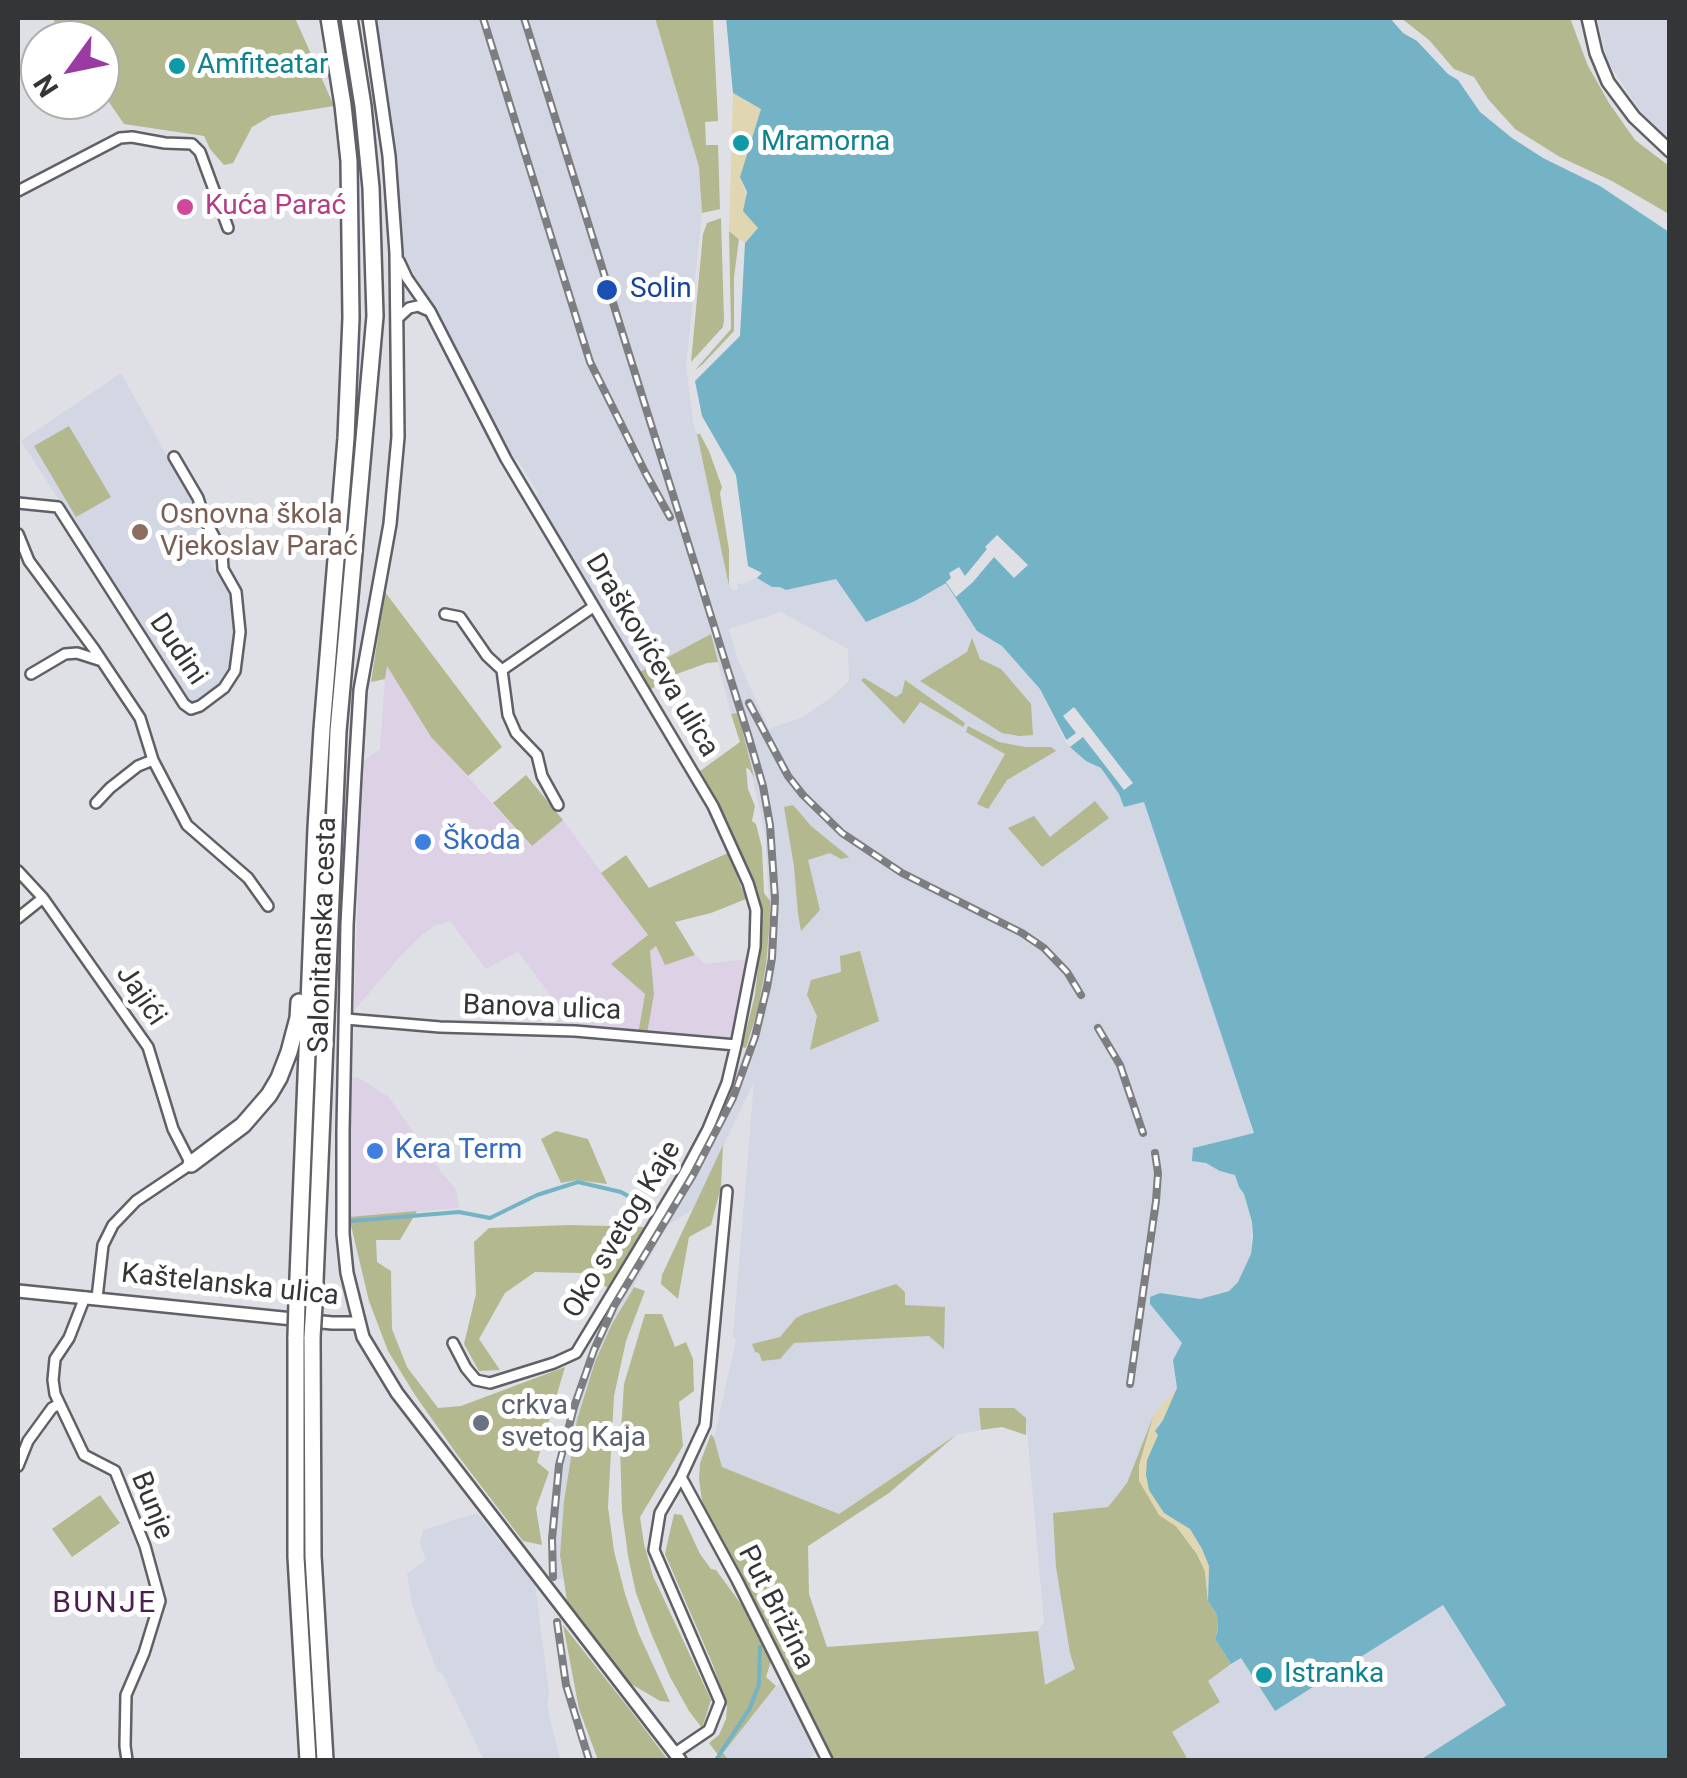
<!DOCTYPE html>
<html>
<head>
<meta charset="utf-8">
<style>
	body { margin:0 }
	#map { position:relative; width:1687px; height:1778px; overflow:hidden; background:#dee0e6; font-family:Roboto,sans-serif }
	canvas { display:block }
	.frame { position:absolute; inset:0; border:20px solid #343537; pointer-events:none }
	.north { position:absolute; left:20px; top:20px; width:100px; height:100px; box-sizing:border-box; background:#fff; border:2px solid #aeaeaf; border-radius:50%; rotate:237deg; font-size:28px; font-weight:700; line-height:40px; text-align:center; color:#343537 }
	.north::after { content:''; display:block; margin:auto; width:35px; height:45px; background:#9a3aa3; clip-path:polygon(50% 0,100% 100%,50% 72%,0 100%) }
</style>
</head>
<body>
<div id="map">
<canvas width="1687" height="1778"></canvas>
<div class="frame"></div>
<div class="north">N</div>
</div>
<script>
const context = document.querySelector('canvas').getContext('2d');
context.lineJoin = 'round';
function fill(path, color) { context.fillStyle = color; context.fill(path, 'evenodd'); }
const shape = rows => new Path2D(rows.map(r => 'M' + r).join(''));
function trace(path, color, width, dash) { context.strokeStyle = color; context.lineWidth = width; context.lineCap = dash ? 'butt' : 'round'; context.setLineDash(dash || []); context.stroke(path); }
function label(font, color, halo, rows, align = 'center') {
  context.font = font + ' Roboto,sans-serif'; context.lineWidth = 10; context.setLineDash([]); context.textBaseline = 'middle'; context.strokeStyle = halo; context.fillStyle = color; for (const [text, x, y, turn = 0] of rows) {
    context.save(); context.translate(x, y); context.rotate((+turn || 0) * Math.PI / 180); context.textAlign = isNaN(turn) ? turn : align; if (halo) context.strokeText(text, 0, 0); context.fillText(text, 0, 0); context.restore();
  }
}
fill(shape([
	[386,664,431,737,531,846,563,820,648,936,645,994,638,1034,569,1024,561,1009,518,952,486,969,450,921,434,926,421,936,398,959,354,1011,362,762,380,749],
	[656,946,665,964,695,955,706,964,747,959,732,1041,647,1034,654,994,649,951],
	[357,1077,389,1097,441,1172,456,1189,459,1208,349,1217,347,1140,350,1078]
]), '#ddd1e5');
fill(shape([
	[376,18,655,18,699,167,702,213,686,365,693,422,697,434,729,586,734,591,738,589,737,584,747,583,763,573,786,590,836,579,909,485,956,597,977,631,1002,646,1040,689,1065,741,1086,761,1101,768,1119,794,1124,807,1144,802,1254,1133,1194,1147,1206,1163,1235,1175,1239,1187,1244,1194,1252,1222,1251,1254,1238,1282,1229,1290,1200,1299,1160,1293,1150,1304,1182,1343,1173,1360,1177,1388,1154,1414,1127,1483,1108,1507,1070,1653,1075,1669,1044,1686,1038,1631,1044,1623,1026,1419,980,1408,981,1430,956,1435,839,1514,722,1467,714,1438,736,1340,733,1335,754,1082,692,1210,668,1225,612,1324,577,1420,564,1501,560,1555,563,1579,549,1579,552,1498,559,1454,569,1410,587,1357,603,1317,702,1151,749,1042,758,1009,766,966,770,919,765,833,738,714,731,714,711,635,640,672,606,620,535,498,539,494,517,459,512,460,432,304,403,255,399,239,390,106],
	[781,612,848,649,849,681,833,696,803,717,769,729,738,660,729,629],
	[1597,18,1669,18,1669,144,1639,109,1608,62],
	[121,373,189,495,213,568,231,598,233,639,231,672,215,690,193,704,186,699,21,441],
	[477,1513,535,1584,549,1693,547,1705,560,1760,484,1760,442,1673,437,1671,412,1604,407,1574,426,1560,420,1544,423,1530],
	[1443,1605,1506,1706,1420,1760,1188,1760,1172,1732,1220,1702,1208,1681,1241,1658,1276,1710],
	[782,1680,817,1751,808,1760,729,1760,723,1753]
]), '#d3d6e3');
fill(shape([
	[52,18,295,18,334,106,271,116,252,127,233,163,224,165,210,149,204,136,124,124,100,89,100,40,67,40],
	[655,18,713,18,718,121,705,122,706,145,718,145,720,209,702,213,699,167],
	[1401,18,1570,18,1588,66,1609,103,1635,140,1669,166,1669,214,1612,181,1560,157,1515,129,1488,99,1474,77,1454,69,1429,40],
	[721,218,724,320,723,327,691,362,703,234,707,223],
	[729,231,739,239,734,277,734,331,702,365,695,370,731,329],
	[69,426,111,497,76,517,34,446],
	[697,434,700,434,709,451,722,487,720,493,729,550,729,586],
	[385,592,502,747,468,776,431,737,387,666,385,679,371,682],
	[711,634,718,662,707,663,674,675,651,689,640,672],
	[972,638,980,659,1001,669,1031,704,1033,735,1019,736,1002,733,920,681,967,652],
	[864,678,896,697,902,693,905,680,965,723,963,727,920,702,904,724,861,680],
	[738,713,754,777,749,769,746,768,748,789,755,806,752,821,756,824,762,848,764,893,770,901,770,919,766,965,758,1009,746,1048,742,1047,755,995,762,929,760,901,727,820,700,771,740,742,731,714],
	[968,726,999,742,1025,747,1051,747,1056,751,1007,780,988,809,977,804,1005,754,966,732],
	[526,775,563,820,532,846,493,803],
	[1095,801,1109,818,1042,867,1008,828,1034,816,1050,837],
	[793,805,811,826,849,857,841,859,830,853,808,860,820,910,801,931,798,914,794,866,784,807],
	[728,853,746,899,711,913,675,922,695,955,665,965,656,946,650,951,654,994,647,1034,638,1034,645,994,611,964,648,935,601,873,626,855,649,888],
	[860,951,879,1021,810,1050,817,1016,807,995,811,980,841,972,840,956],
	[556,1131,588,1139,607,1184,577,1180,561,1183,541,1139],
	[723,1145,721,1187,711,1225,689,1237,678,1299,661,1284,662,1275],
	[417,1211,400,1240,376,1240,377,1262,391,1271,392,1329,407,1367,438,1408,461,1406,565,1367,537,1462,549,1472,536,1508,542,1545,523,1541,456,1453,415,1395,388,1351,369,1301,349,1217],
	[570,1225,646,1227,610,1289,582,1273,535,1272,505,1293,479,1339,500,1370,479,1371,464,1344,476,1294,474,1242,489,1228],
	[896,1284,905,1292,905,1305,945,1307,944,1349,929,1336,794,1343,780,1359,762,1361,759,1353,755,1352,752,1344,780,1337,796,1318,804,1314],
	[634,1287,645,1291,626,1341,614,1396,608,1507,614,1551,625,1594,638,1632,670,1702,660,1701,626,1681,567,1601,560,1555,564,1501,577,1420,595,1362,612,1324],
	[645,1314,662,1314,675,1347,686,1342,693,1359,694,1391,679,1402,683,1446,640,1517,644,1544,653,1576,711,1700,702,1728,689,1711,670,1677,651,1633,636,1593,628,1556,622,1511,620,1446,624,1384],
	[979,1408,1014,1408,1026,1418,1026,1435,1002,1427,981,1430],
	[1154,1414,1139,1466,1159,1515,1176,1526,1197,1554,1205,1571,1208,1601,1217,1615,1218,1629,1215,1639,1231,1664,1208,1681,1220,1702,1172,1732,1188,1760,832,1760,702,1501,699,1479,700,1463,711,1434,714,1438,722,1467,839,1514,956,1435,889,1493,808,1546,809,1594,827,1647,1038,1631,1045,1685,1075,1669,1070,1653,1056,1567,1053,1513,1108,1507,1127,1483],
	[100,1495,120,1523,72,1557,52,1529],
	[674,1514,682,1515,700,1554,711,1569,716,1570,744,1608,771,1661,766,1677,776,1686,723,1753,729,1760,722,1760,709,1743,719,1735,726,1719,727,1707,713,1665,665,1554],
	[563,1625,631,1711,668,1760,598,1760,579,1709]
]), '#b3b88f');
fill(shape([
	[733,93,761,109,740,177,758,228,745,243,729,231],
	[1177,1388,1163,1420,1158,1424,1158,1435,1147,1460,1164,1513,1190,1529,1202,1549,1209,1566,1208,1601,1205,1571,1197,1554,1176,1526,1159,1515,1139,1481,1139,1466,1154,1414]
]), '#e0d7b2');
fill(shape([
	[726,18,1390,18,1403,33,1417,41,1448,74,1458,80,1480,112,1512,138,1543,158,1600,186,1669,232,1669,1760,1420,1760,1506,1705,1443,1605,1275,1711,1241,1658,1231,1664,1215,1639,1218,1630,1217,1615,1208,1601,1209,1566,1202,1549,1190,1529,1164,1513,1149,1490,1146,1475,1147,1460,1158,1435,1155,1431,1163,1420,1177,1388,1173,1360,1182,1343,1150,1304,1150,1297,1160,1293,1200,1299,1229,1291,1238,1282,1251,1254,1253,1237,1252,1222,1244,1194,1239,1187,1235,1175,1220,1171,1206,1163,1192,1161,1193,1148,1254,1133,1144,802,1124,807,1119,794,1101,768,1086,761,1070,747,1040,689,1002,646,977,631,946,583,915,601,866,622,836,579,786,590,780,587,772,587,757,578,762,573,748,566,736,475,702,416,695,381,740,336,745,243,758,228,743,211,747,192,740,177,761,109,733,93]
]), '#74b2c6');
fill(shape([
	[997,535,1028,565,1014,578,994,557,973,582,956,597,946,582,951,578,949,573,959,567,965,576,987,549,985,547],
	[1074,707,1133,783,1124,790,1083,737,1070,747,1065,741,1076,733,1063,716]
]), '#dee0e6');
trace(shape([
	[351,1221,459,1212,490,1218,537,1195,578,1182,621,1192,654,1211],
	[716,1760,750,1708,759,1684,760,1647]
]), '#74b2c6', 4);
const street = shape([
	[18,191,120,138,132,137,165,143,192,144,200,152,228,228],
	[399,261,407,278,430,311,506,459,713,806,748,883,756,910,755,947,736,1045,727,1083,708,1129,683,1176,576,1353,554,1363,490,1383,476,1380,466,1368,453,1343],
	[398,318,409,308,418,306,427,310],
	[18,503,58,507,184,704,191,709,200,706,224,688,235,671,240,632,236,592,223,569,222,552,204,517,198,498,174,457],
	[18,534,29,561,94,649,140,718,153,760,187,825,248,878,268,906],
	[445,614,460,617,487,656,502,670],
	[31,674,65,654,77,653,102,661],
	[96,803,110,788,138,766,153,760],
	[558,805,542,776,537,755,516,733,508,715,502,670,593,607],
	[18,871,43,898,148,1047,173,1129,191,1164,136,1201,113,1225,103,1245,97,1298],
	[18,918,43,898],
	[346,1019,440,1027,575,1031,736,1045],
	[85,1297,69,1338,55,1359,53,1380,55,1394,84,1455,115,1471,145,1546,160,1601,144,1653,126,1695,125,1746,127,1760],
	[18,1466,28,1441,52,1408,59,1404],
	[681,1477,737,1580,827,1760],
	[675,1753,709,1730,720,1702,654,1550,660,1513,681,1477,705,1425,727,1191]
]);
const secondary = shape([
	[369,18,389,156,396,253,398,437,390,524,360,690,355,774,347,925,343,1130,343,1234,347,1273,363,1337,397,1393,680,1760],
	[1588,18,1596,53,1608,82,1634,117,1670,151],
	[18,1291,332,1323,358,1323]
]);
const highway = shape([
	[191,1164,243,1125,269,1095,279,1078,289,1052,298,1018,299,1002],
	[297,1302,316,828,322,729,346,438,351,318,349,161,343,105,329,18],
	[314,1305,338,731,375,316,371,188,363,106,349,18],
	[296,1337,296,1557,308,1760],
	[312,1337,313,1556,325,1760]
]);
trace(street, '#606166', 14);
trace(secondary, '#606166', 16);
trace(highway, '#606166', 20);
trace(street, '#fff', 9);
trace(secondary, '#fff', 11);
trace(highway, '#fff', 15);
const rail = shape([
	[483,18,590,362,646,474,670,517],
	[524,18,749,738,763,786,770,825,775,898,772,958,767,987,755,1037,733,1098,693,1175,614,1306,594,1350,574,1407,559,1465,557,1486,552,1539,553,1577],
	[749,703,788,776,803,795,842,833,902,873,1022,933,1044,948,1067,972,1081,995],
	[1098,1028,1120,1065,1143,1133],
	[1130,1384,1156,1201,1158,1173,1155,1153],
	[557,1622,566,1685,589,1760]
]);
trace(rail, '#7c7e81', 8);
trace(rail, '#fff', 4, [11]);
const highwayBridge = shape([
	[296,1337,297,1302],
	[312,1337,314,1305]
]);
trace(highwayBridge, '#606166', 20, []);
trace(highwayBridge, '#fff', 15);
for (const [x, y, r, color] of [
	[177,66,10,"#0f9aa8"],
	[741,143,10,"#0f9aa8"],
	[185,207,10,"#d1479c"],
	[607,290,12,"#1a4fb4"],
	[140,532,10,"#8d6e63"],
	[423,842,10,"#3f7fe0"],
	[375,1151,10,"#3f7fe0"],
	[481,1423,10,"#6b7280"],
	[1264,1675,10,"#0f9aa8"]
]) { const dot = new Path2D(); dot.arc(x, y, r, 0, 2 * Math.PI); context.fillStyle = color; context.fill(dot); trace(dot, '#fff', 4); }
label('28px', '#0d838f', '#fff', [
	["Amfiteatar",197,66],
	["Mramorna",761,143],
	["Istranka",1284,1675]
], 'left');
label('28px', '#b23c85', '#fff', [
	["Kuća Parać",205,207]
], 'left');
label('28px', '#164399', '#fff', [
	["Solin",630,290]
], 'left');
label('28px', '#785e54', '#fff', [
	["Osnovna škola",160,516],
	["Vjekoslav Parać",160,548]
], 'left');
label('28px', '#343537', '#fff', [
	["Dudini",177,650,56],
	["Draškovićeva ulica",651,656,59],
	["Salonitanska cesta",324,935,-88],
	["Jajići",140,996,56],
	["Banova ulica",542,1009,2],
	["Oko svetog Kaje",623,1230,-59],
	["Kaštelanska ulica",230,1286,6],
	["Bunje",151,1506,68],
	["Put Brižina",775,1608,63]
]);
label('28px', '#366cbe', '#fff', [
	["Škoda",443,842],
	["Kera Term",395,1151]
], 'left');
label('28px', '#5b616d', '#fff', [
	["crkva",501,1407],
	["svetog Kaja",501,1439]
], 'left');
context.letterSpacing = '2.5px';
label('30px', '#4b1e50', '#fff', [
	["BUNJE",105,1604]
]);
context.letterSpacing = '0px';
</script>
</body>
</html>
